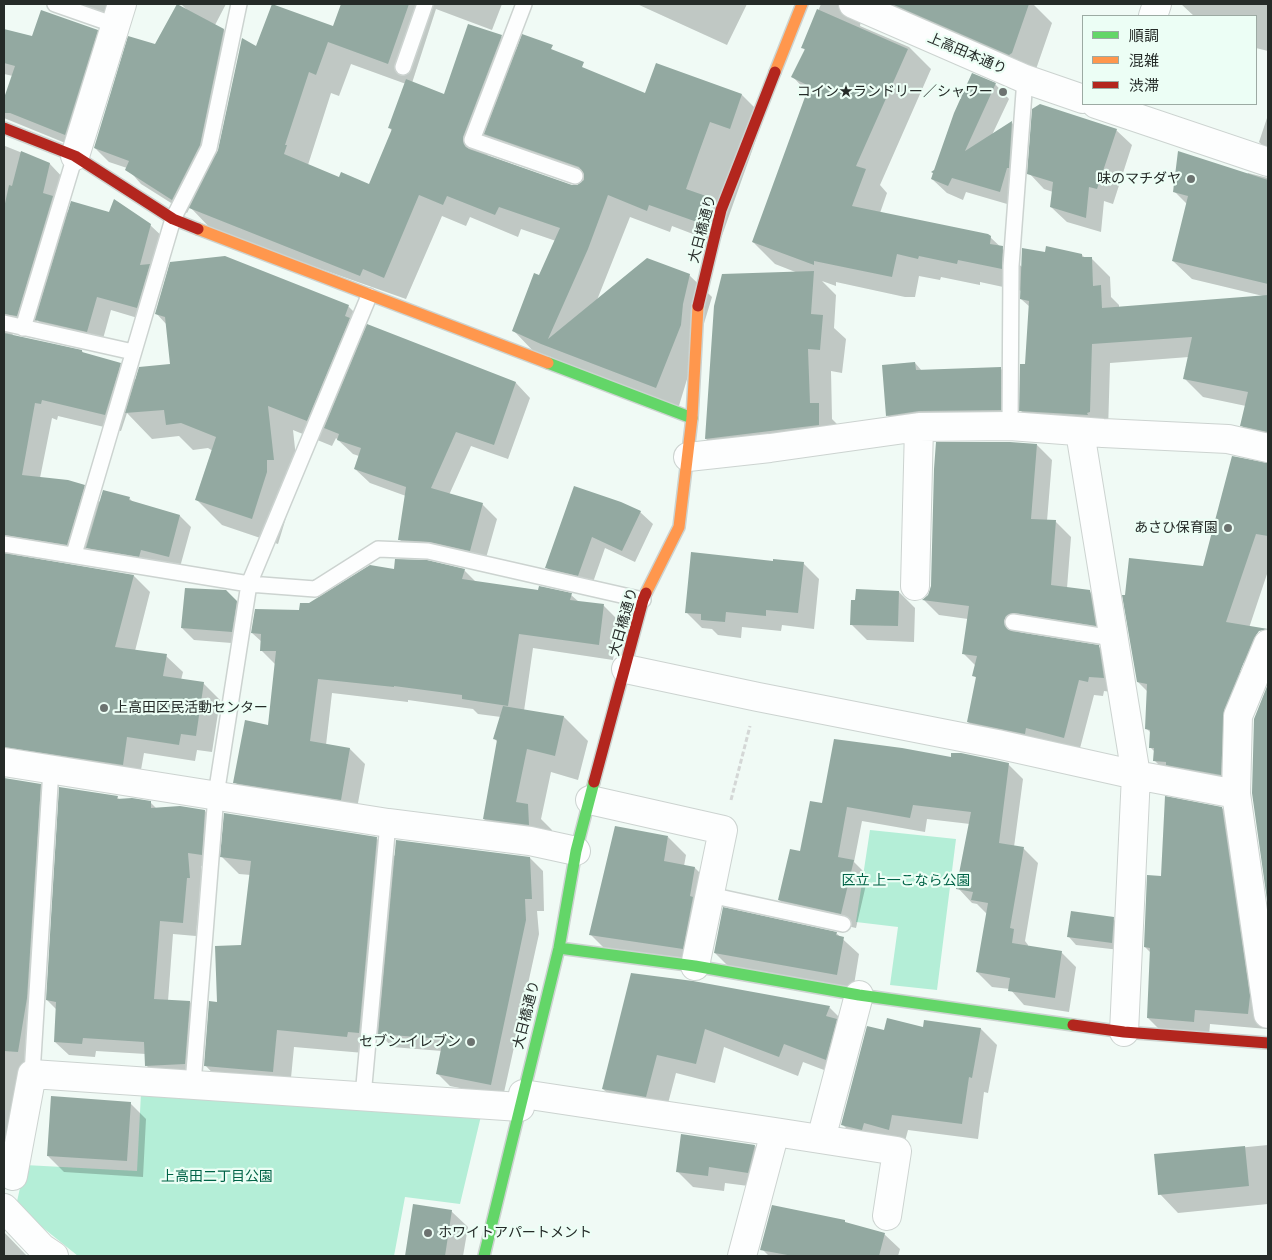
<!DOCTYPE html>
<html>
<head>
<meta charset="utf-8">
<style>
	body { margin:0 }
	#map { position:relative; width:1272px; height:1260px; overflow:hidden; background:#f0faf5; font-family:"Archivo Narrow","Noto Sans JP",sans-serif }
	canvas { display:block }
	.frame { position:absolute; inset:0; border:5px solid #252b28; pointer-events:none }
	.legend { position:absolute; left:1082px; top:15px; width:175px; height:90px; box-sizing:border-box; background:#ecfef5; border:1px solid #9caaa3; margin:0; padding:6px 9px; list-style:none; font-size:15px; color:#252b28 }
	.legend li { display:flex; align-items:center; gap:10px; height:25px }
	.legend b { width:25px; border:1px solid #9caaa3 }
</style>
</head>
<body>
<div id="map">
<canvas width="1272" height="1260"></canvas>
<div class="frame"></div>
<ul class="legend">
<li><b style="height:6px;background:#63d668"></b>順調</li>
<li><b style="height:6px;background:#ff974d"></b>混雑</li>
<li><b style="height:6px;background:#b3261e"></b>渋滞</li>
</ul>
</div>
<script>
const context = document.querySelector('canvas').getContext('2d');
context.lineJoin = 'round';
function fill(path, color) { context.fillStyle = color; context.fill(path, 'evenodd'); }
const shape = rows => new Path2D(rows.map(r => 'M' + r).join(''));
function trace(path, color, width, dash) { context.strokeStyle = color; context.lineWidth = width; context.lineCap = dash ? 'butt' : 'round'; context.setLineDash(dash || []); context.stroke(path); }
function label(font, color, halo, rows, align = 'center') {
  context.font = font + ' "Archivo Narrow","Noto Sans JP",sans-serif'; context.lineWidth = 4.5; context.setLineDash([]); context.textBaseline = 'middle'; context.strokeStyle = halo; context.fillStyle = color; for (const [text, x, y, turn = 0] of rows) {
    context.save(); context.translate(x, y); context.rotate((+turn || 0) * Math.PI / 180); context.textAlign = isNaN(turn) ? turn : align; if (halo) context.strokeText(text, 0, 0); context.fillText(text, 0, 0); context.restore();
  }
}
fill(shape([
	[870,830,956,839,937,990,890,985,898,927,856,922],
	[141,1093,481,1116,460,1204,405,1197,394,1256,78,1256,16,1206,25,1165,137,1171]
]), '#b4eed7');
fill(shape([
	[66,4,118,4,112,23],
	[181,4,226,4,215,25,224,30,238,44,215,159,257,48,333,28,342,4,502,4,492,30,436,9,412,83,445,95,502,36,517,51,646,94,742,95,764,117,719,244,672,226,670,232,630,217,597,300,689,275,712,297,678,409,536,354,514,331,556,241,521,229,518,237,470,217,466,226,442,216,406,299,213,231,190,207,187,213,141,184,127,168,109,162,95,148,156,46,186,9],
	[351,64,406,84,389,127,392,131,370,185,340,178,308,165,331,93,339,96],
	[492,141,508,156,582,182,578,186,572,186,487,155],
	[637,4,747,4,727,45],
	[821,4,1033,4,1052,23,1034,75,861,20,860,26,909,47,931,69,880,185,887,193,880,213,990,237,1022,267,1047,253,1082,255,1085,258,1091,258,1110,277,1111,297,1119,305,1119,308,1263,296,1192,279,1173,261,1187,204,1174,191,1247,175,1248,173,1268,178,1268,446,1260,444,1241,425,1246,406,1203,397,1185,379,1189,357,1110,363,1108,431,1039,429,1021,411,1027,365,1030,307,1021,299,1022,291,980,282,980,285,941,277,940,280,919,276,915,297,905,297,836,282,836,286,822,281,836,295,834,328,846,339,842,373,831,371,832,419,841,428,729,462,706,439,715,307,798,273,775,264,753,242,808,93,793,77,806,51,803,48],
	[1181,4,1268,4,1268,51,1256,48,1256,16,1194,16],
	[4,30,32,38,97,30,112,45,80,149,4,118,4,102,13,76,4,74],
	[995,84,1009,99,992,135,1012,123,1026,137,1014,206,966,192,963,200,947,193,932,179],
	[1268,115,1268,151,1259,142],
	[1116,130,1132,145,1113,204,1104,201,1101,232,1067,222,1051,207,1053,192,1044,189,1029,173],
	[4,143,5,146,50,164,66,181,60,205,69,213,150,225,165,239,156,272,164,279,151,322,111,310,101,346,51,334,37,320,33,332,14,332,12,336,82,351,84,354,120,364,136,380,171,365,167,325,156,313,348,306,368,326,516,383,530,398,508,459,471,446,449,495,482,504,497,519,484,565,414,554,400,540,406,496,370,483,355,469,359,456,353,454,336,438,332,446,293,430,299,485,292,486,292,498,278,544,222,525,196,499,213,451,208,448,193,450,179,436,152,439,127,413,121,431,58,416,57,420,52,418,40,478,84,486,100,502,129,498,134,503,180,516,191,527,180,567,152,560,150,567,98,558,87,548,83,561,17,551,11,556,134,576,150,592,135,651,166,656,183,672,181,680,203,683,220,700,212,752,197,750,195,761,144,753,139,781,8,769,5,779,40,785,57,801,43,1015,36,1056,4,1181],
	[915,363,922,371,1000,368,1017,384,1016,426,904,431,887,415],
	[1037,445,1052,460,1047,521,1056,522,1071,537,1067,588,1089,591,1105,607,1110,640,1021,631,1020,634,1098,646,1114,662,1119,693,1104,691,1103,696,1094,695,1079,752,984,737,968,722,977,679,974,675,976,666,963,653,968,619,939,615,924,600,929,595],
	[1264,464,1268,464,1268,571,1249,628,1266,645,1241,734,1239,793,1173,779,1154,760,1155,752,1150,747,1151,733,1146,728,1148,692,1138,682],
	[1247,640,1243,671,1240,671],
	[575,487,640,512,653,524,635,562,605,548,591,588,559,580,547,568],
	[774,562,803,563,819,579,814,629,782,625,781,631,742,627,741,638,718,635,712,629,702,628,686,612],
	[395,570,464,570,476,582,571,595,579,602,604,606,619,621,613,660,533,648,524,711,564,717,588,741,578,780,551,772,541,819,552,830,552,848,508,843,484,819,498,743,495,739,501,717,478,714,473,709,408,700,408,702,332,693,326,745,350,749,365,764,356,814,250,797,235,782,269,726,276,665,261,650,262,642,252,633,300,612,309,605],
	[226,591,248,614,244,644,194,640,182,628],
	[899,592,915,608,914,642,867,640,851,624,856,601],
	[1268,751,1268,894,1253,788,1259,789],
	[952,758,1008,764,1023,779,1014,847,1024,849,1038,863,1025,941,1028,945,1028,947,1061,952,1076,967,1069,1012,1024,1005,1010,989,992,987,977,972,987,914,977,904,972,903,958,888,970,824,927,819,925,832,862,821,854,862,868,876,856,928,794,914,779,900,823,805],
	[117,797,120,800,150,802,156,808,205,811,218,824,215,868,201,866,203,891,200,891,196,936,173,934,168,1001,190,1002,203,1016,198,1077,159,1079,146,1065,146,1054,96,1051,95,1057,69,1055,55,1042,57,1010,47,1000],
	[1222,808,1237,824,1267,1029,1210,1024,1209,1036,1163,1033,1148,1018,1151,953,1145,947,1162,878],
	[668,837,686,855,684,866,695,868,713,886,701,966,609,953,591,935],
	[377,839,396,857,530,858,543,871,544,911,537,911,539,934,503,1097,450,1086,437,1073,442,1051,392,1047,378,1032,376,1049,365,1048,364,1053,294,1047,290,1088,222,1083,205,1065,219,1003,243,946,251,875,239,874,222,857],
	[1113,919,1121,927,1120,950,1076,945,1069,937],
	[836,933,859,954,853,991,731,969,715,953],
	[632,975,829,1007,848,1026,845,1078,803,1062,798,1076,724,1047,715,1083,676,1073,665,1115,623,1108,603,1089],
	[981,1029,997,1045,988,1093,984,1092,978,1139,908,1130,904,1145,858,1140,842,1124,885,1032],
	[130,1103,146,1119,143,1177,64,1172,48,1156],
	[682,1135,755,1146,771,1162,764,1188,725,1183,724,1191,693,1187,677,1171],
	[1268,1145,1268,1204,1178,1213,1160,1194,1156,1156],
	[414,1205,451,1211,468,1227,463,1256,406,1256],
	[847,1225,884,1234,900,1249,898,1256,769,1256,762,1249],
	[4,1232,27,1256,4,1256]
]), '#0003');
fill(shape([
	[177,4,224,29,200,145,172,200,125,170,129,161,94,148,128,36,155,44],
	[272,4,333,26,341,4,409,4,388,64,328,42,316,75,309,72,285,145,287,145,284,154,339,177,341,172,369,184,392,129,388,128,406,79,444,94,468,24,502,35,463,137,465,146,469,149,572,185,577,185,584,180,584,174,579,167,484,134,522,34,553,45,551,49,584,62,582,67,645,93,656,63,742,94,730,129,710,122,698,155,686,189,706,196,697,222,649,205,647,211,608,195,588,249,548,339,647,258,690,274,683,304,681,325,656,388,541,344,512,331,534,273,539,275,560,228,499,207,495,215,447,196,443,205,419,195,384,278,363,269,360,276,189,208,218,150,242,38,256,46],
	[892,4,1029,4,1012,53,1009,55],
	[817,9,908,49,856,166,866,169,852,206,988,234,991,236,990,244,1003,246,1002,269,958,260,957,264,919,256,918,259,897,254,892,277,814,261,814,265,752,242,809,86,791,77,805,49,801,48],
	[41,10,98,30,65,135,10,113,4,113,4,98,15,66,4,63,4,29,32,36],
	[972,73,996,83,965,151,1012,121,1009,168,1007,168,1000,192,952,178,948,186,931,179,933,173,931,172,934,170,954,113],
	[1040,104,1117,129,1097,189,1089,187,1086,218,1050,207,1053,182,1027,174,1032,109],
	[21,151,50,163,43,193,53,196,17,316,4,314,4,208,9,185,12,186],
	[1178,151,1268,180,1268,284,1172,261,1188,196,1173,192],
	[114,199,151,224,140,265,150,264,137,308,97,297,87,332,35,320,71,201,109,212],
	[1046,246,1082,254,1082,257,1092,257,1093,286,1101,285,1102,308,1268,295,1268,432,1240,426,1248,392,1183,379,1192,337,1092,344,1090,412,1087,413,1088,415,1019,411,1020,364,1025,364,1029,301,1020,299,1022,248,1045,252],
	[225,256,349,305,345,316,350,318,307,421,268,406,274,460,267,460,267,472,252,519,195,500,216,437,181,423,166,425,164,410,125,413,139,367,170,364,165,317,155,314,170,262],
	[814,271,811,314,823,315,820,350,808,349,810,403,819,403,819,425,705,439,714,306,722,274],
	[367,324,516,382,494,445,456,432,431,488,483,503,470,551,430,542,398,540,406,487,354,469,361,448,337,440,339,434,324,428],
	[4,333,82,350,82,352,121,363,105,415,42,400,41,404,35,403,22,475,68,480,85,485,67,545,4,535],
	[915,362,916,370,1001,367,1001,410,919,411,886,416,882,365],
	[936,442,1010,442,1037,444,1031,519,1056,520,1051,585,1090,590,1096,626,1014,613,1006,616,1004,621,1007,629,1012,631,1099,645,1104,678,1089,677,1088,682,1079,680,1064,738,1026,728,1025,734,967,722,976,677,972,676,977,656,962,654,969,606,922,600,928,595,931,586,934,469],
	[1232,456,1268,463,1268,536,1256,534,1226,622,1268,629,1259,631,1254,638,1224,710,1221,775,1166,765,1166,762,1153,761,1154,748,1149,748,1150,730,1145,729,1147,684,1137,682,1122,595,1125,595,1129,558,1203,566],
	[574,486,621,502,641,511,622,551,592,537,578,576,545,568],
	[103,490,130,497,129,500,180,515,169,557,141,550,139,557,86,548],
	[691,552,773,561,773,559,804,562,798,613,766,610,766,616,726,612,725,622,701,620,701,614,685,613],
	[4,553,134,575,115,647,167,654,163,676,204,682,196,736,181,734,179,745,127,737,123,765,4,747],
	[395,559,427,560,465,569,462,579,538,590,539,586,572,593,570,600,604,604,599,645,519,634,508,706,462,699,462,695,394,686,394,687,318,679,310,741,350,748,341,800,233,783,245,720,268,725,276,651,260,651,261,634,251,633,255,609,299,610,300,603,309,603,370,565,394,569],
	[185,588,226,590,237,601,232,632,181,628],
	[856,589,899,591,898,626,850,625,851,600,855,600],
	[1268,684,1268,907,1252,793,1254,719],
	[503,706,564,716,555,756,527,749,516,802,528,804,529,825,483,819,497,740,493,739],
	[834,739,902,748,951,757,951,753,961,753,1009,763,999,843,1024,847,1010,928,1014,929,1012,943,1062,951,1055,998,1008,991,1010,978,976,972,988,903,971,900,973,892,956,889,971,812,913,805,910,818,847,807,838,857,854,860,841,914,778,900,790,849,800,851,810,801,822,803],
	[4,778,41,784,27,998,18,1052,4,1051],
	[59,787,118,796,117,799,132,798,151,801,151,808,180,806,205,810,202,855,188,853,190,878,187,878,183,923,160,921,154,999,190,1001,185,1064,145,1066,144,1042,83,1038,82,1044,54,1042,56,1002,46,1000],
	[1165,796,1222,807,1250,996,1248,1014,1195,1010,1194,1022,1147,1018,1150,948,1144,947,1147,875,1161,876],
	[224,813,377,837,359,1033,348,1032,347,1037,277,1030,273,1072,204,1066,209,1001,217,1002,215,946,241,945,251,861,220,857],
	[615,826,668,836,664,861,695,867,690,896,693,897,683,949,589,935],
	[396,840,530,857,532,899,525,899,526,920,491,1085,436,1074,443,1039,378,1034],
	[723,907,837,932,836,935,844,937,837,975,714,953],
	[1071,911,1114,917,1112,943,1067,937],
	[631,973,693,981,830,1006,826,1016,837,1019,826,1060,784,1044,779,1057,705,1029,696,1064,657,1055,646,1097,602,1089],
	[887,1018,923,1027,924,1020,981,1028,972,1078,969,1077,962,1124,892,1115,889,1130,864,1123,862,1130,841,1125,867,1026,884,1030],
	[51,1096,131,1102,127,1161,47,1156],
	[681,1134,755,1145,748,1173,709,1167,708,1176,676,1172],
	[1245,1146,1249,1186,1158,1195,1154,1154],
	[413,1204,452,1210,445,1256,405,1256],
	[772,1205,845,1220,845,1222,885,1233,879,1256,793,1256,760,1250]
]), '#93a9a1');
const lane = shape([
	[55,4,115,25],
	[524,4,472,140,575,176],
	[403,67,425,4],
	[4,323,133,352],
	[23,328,75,156],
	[1010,426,1011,266,1025,79],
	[4,544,249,584,315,589,378,549,428,551,643,600],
	[74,554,173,219,209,148,239,4],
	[1013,622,1113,638],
	[710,895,843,924],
	[32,1074,51,769],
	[193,1084,216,795,249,584,369,296],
	[363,1096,388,823]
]);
const street = shape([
	[853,4,1025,79,1083,99],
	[1153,16,1157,4],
	[1096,104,1268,162],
	[75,156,122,4],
	[1080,432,1136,775,1124,1032],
	[688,457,770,448,919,427,1010,426,1103,433,1228,439,1268,448],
	[915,586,919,427],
	[1268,644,1238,716,1236,794,1268,1014],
	[626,669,758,697,997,744,1136,775,1236,794],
	[4,762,388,823,530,841,576,851],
	[590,800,723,830,695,966],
	[523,1094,775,1132],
	[821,1139,859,995],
	[13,1176,32,1074,520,1107],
	[4,1208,42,1248,54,1256],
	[742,1256,775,1132,897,1151,887,1216]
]);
const fast = shape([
	[548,363,692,418],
	[559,948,695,966,859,995,1073,1025],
	[484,1256,559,948,576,851,594,782]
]);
const slow = shape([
	[775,72,802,4],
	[198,229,548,363],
	[646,593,679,527,692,418,698,306]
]);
const jam = shape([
	[4,128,75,156,173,219,198,229],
	[698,306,721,210,775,72],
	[594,782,643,600,646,593],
	[1073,1025,1124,1032,1268,1043]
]);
trace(lane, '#ccd3d0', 18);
trace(street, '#ccd3d0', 30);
trace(fast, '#ccd3d0', 14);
trace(slow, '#ccd3d0', 14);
trace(jam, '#ccd3d0', 14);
trace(shape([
	[731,800,750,726]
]), '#d4d7d6', 3, [5, 2.5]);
trace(lane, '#fdfefe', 15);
trace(street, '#fdfefe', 28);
trace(fast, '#63d668', 11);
trace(slow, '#ff974d', 11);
trace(jam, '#b3261e', 11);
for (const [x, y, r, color] of [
	[1003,92,5,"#6c7370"],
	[1191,179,5,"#6c7370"],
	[1228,528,5,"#6c7370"],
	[104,708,5,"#6c7370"],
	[471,1042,5,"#6c7370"],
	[428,1233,5,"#6c7370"]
]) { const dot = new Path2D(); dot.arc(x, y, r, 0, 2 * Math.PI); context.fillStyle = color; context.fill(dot); trace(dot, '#ecfef5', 2); }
label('14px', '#252b28', '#ecfef5', [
	["上高田本通り",967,54,23],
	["大日橋通り",703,229,-75],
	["大日橋通り",624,622,-74],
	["大日橋通り",527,1015,-76]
]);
label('14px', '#252b28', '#ecfef5', [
	["コイン★ランドリー／シャワー",993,92],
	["味のマチダヤ",1181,179],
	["あさひ保育園",1218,528],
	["上高田区民活動センター",114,708,"left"],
	["セブン-イレブン",461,1042],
	["ホワイトアパートメント",438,1233,"left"]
], 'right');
label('14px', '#006347', '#ecfef5', [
	["区立 上一こなら公園",906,881],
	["上高田二丁目公園",217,1177]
]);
</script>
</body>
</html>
